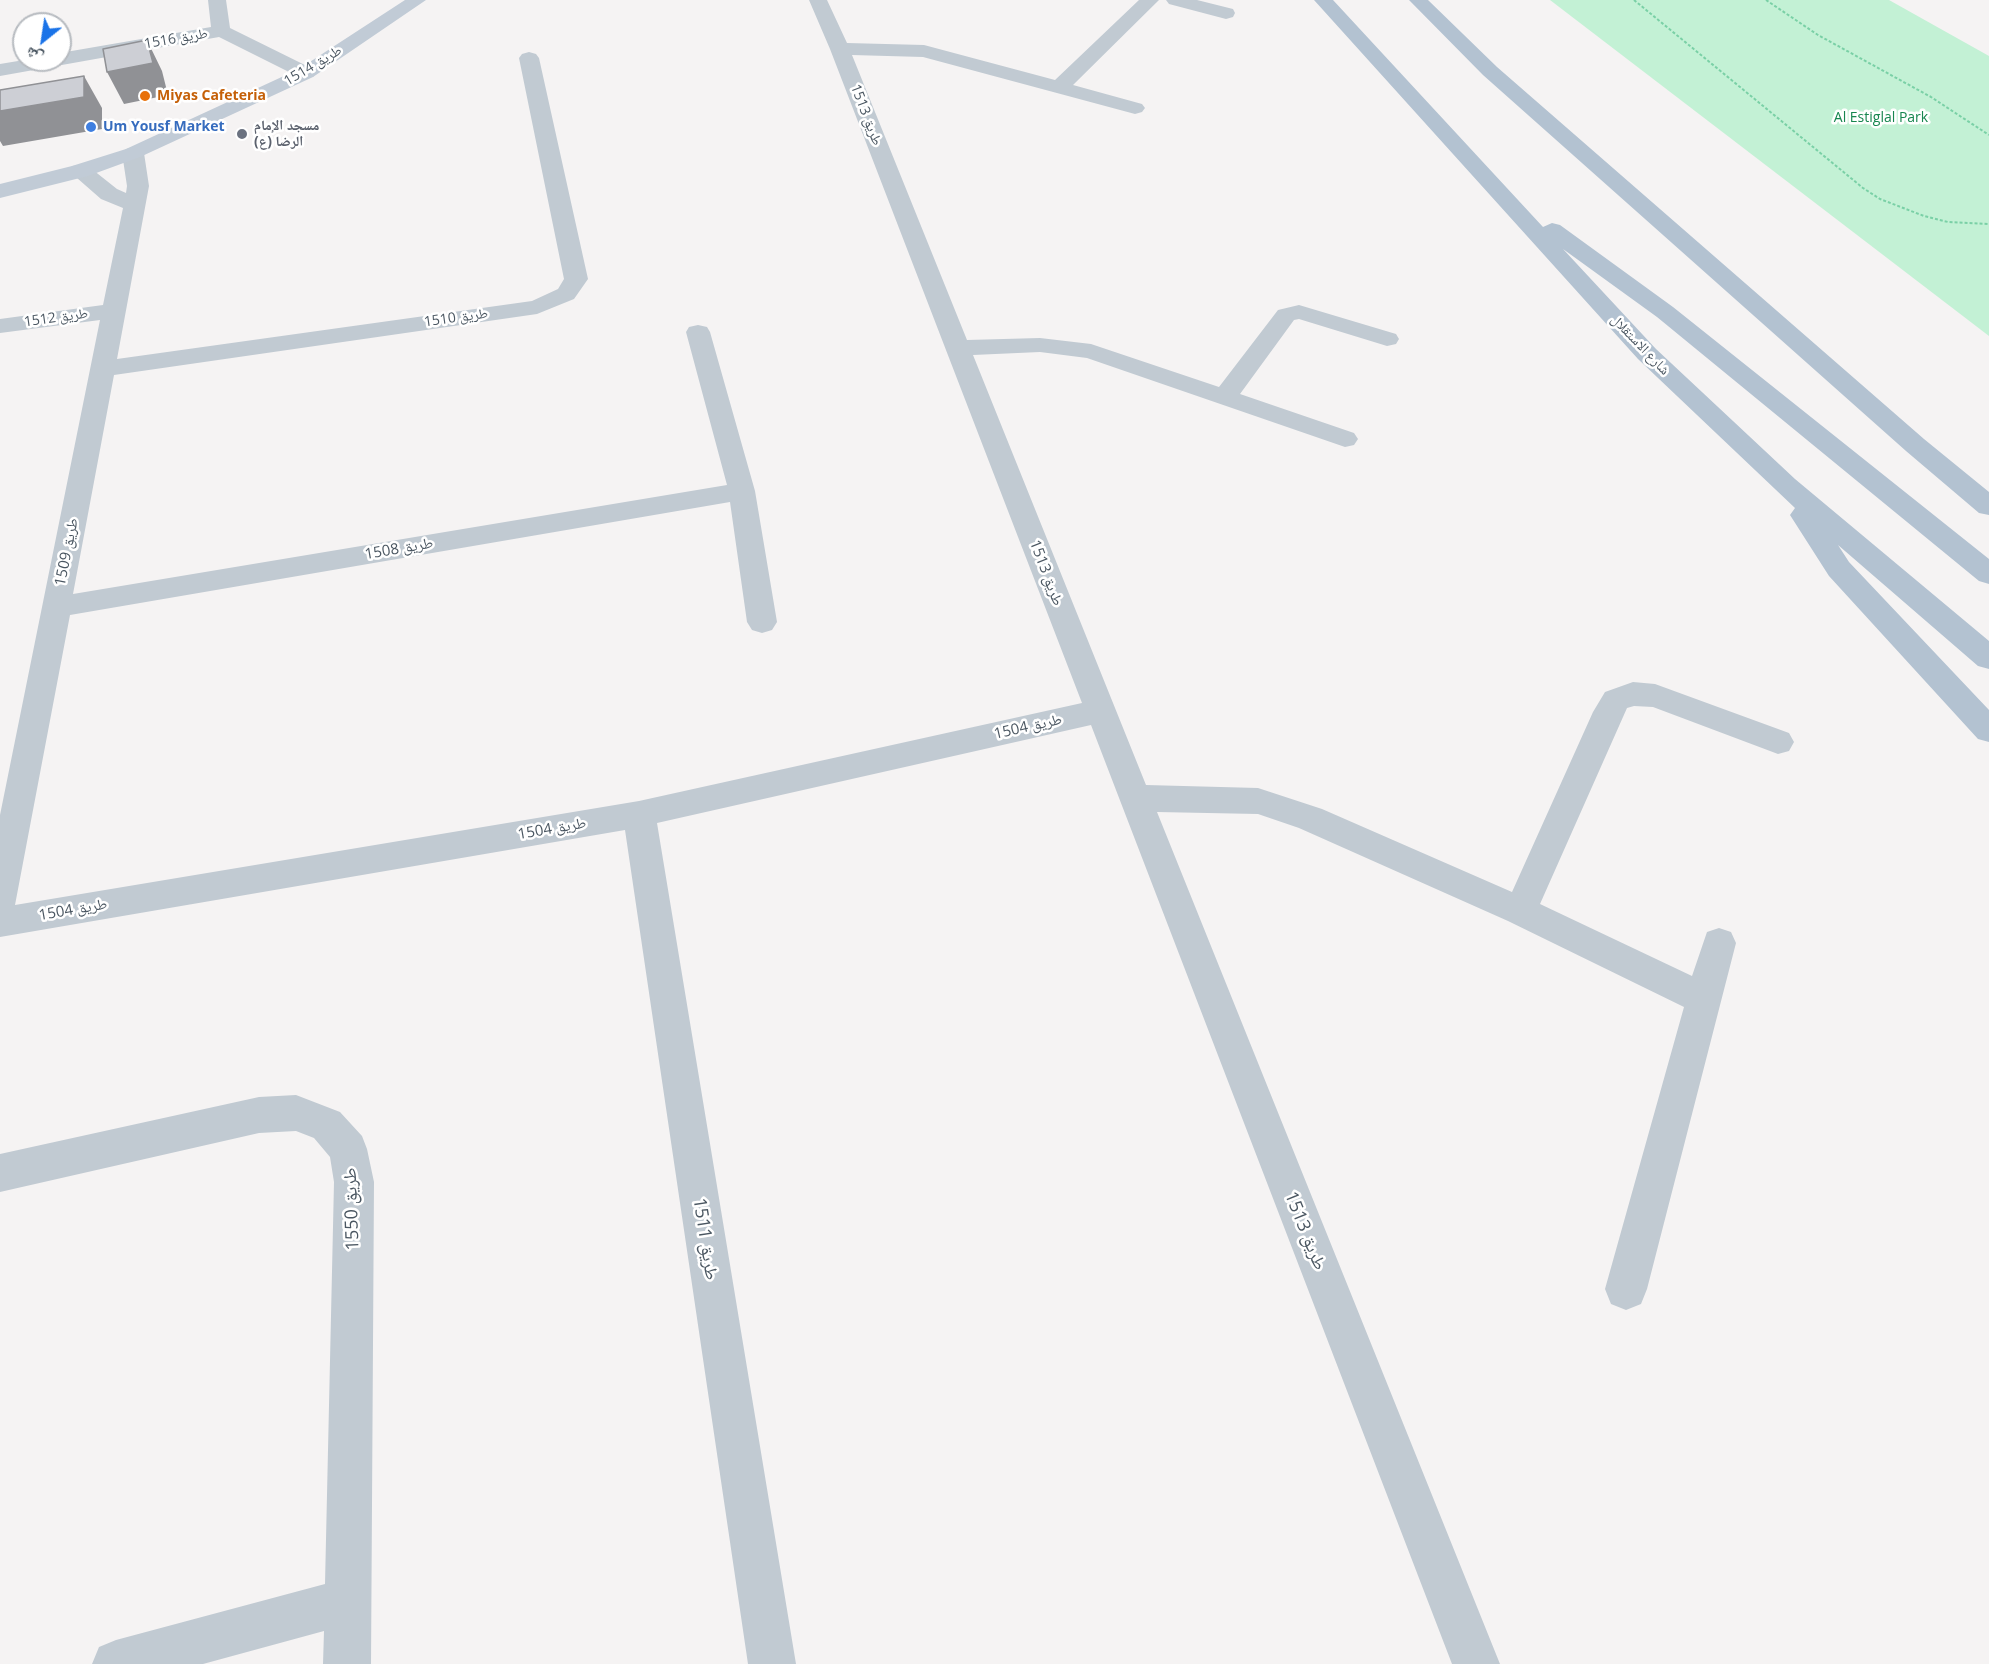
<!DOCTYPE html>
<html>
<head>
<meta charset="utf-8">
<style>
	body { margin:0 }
	#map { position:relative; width:1989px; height:1664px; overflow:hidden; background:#f5f3f3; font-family:"Open Sans","Noto Naskh Arabic",sans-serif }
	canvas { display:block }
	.north { position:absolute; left:12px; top:12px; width:60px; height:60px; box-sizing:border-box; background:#fff; border:2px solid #b7bbc0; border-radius:50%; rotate:210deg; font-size:16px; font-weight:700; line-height:24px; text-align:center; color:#4a5661 }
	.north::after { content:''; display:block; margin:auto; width:21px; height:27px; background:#1a73e8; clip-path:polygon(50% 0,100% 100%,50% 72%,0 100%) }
</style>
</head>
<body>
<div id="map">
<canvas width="1989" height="1664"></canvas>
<div class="north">ش</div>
</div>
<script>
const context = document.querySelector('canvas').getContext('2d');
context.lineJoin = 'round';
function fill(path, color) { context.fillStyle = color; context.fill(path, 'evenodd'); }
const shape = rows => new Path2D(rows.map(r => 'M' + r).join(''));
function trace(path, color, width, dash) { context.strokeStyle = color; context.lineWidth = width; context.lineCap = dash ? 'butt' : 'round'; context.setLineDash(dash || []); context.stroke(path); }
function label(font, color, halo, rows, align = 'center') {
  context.font = font + ' "Open Sans","Noto Naskh Arabic",sans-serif'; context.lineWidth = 5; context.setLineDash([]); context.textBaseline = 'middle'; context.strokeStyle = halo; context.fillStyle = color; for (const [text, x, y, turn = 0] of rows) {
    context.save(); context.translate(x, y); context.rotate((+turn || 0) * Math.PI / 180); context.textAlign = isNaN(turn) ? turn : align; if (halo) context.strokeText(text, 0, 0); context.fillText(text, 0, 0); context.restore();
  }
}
fill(shape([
	[1550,0,1889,0,1989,56,1989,336]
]), '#c3f1d5');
trace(shape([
	[1634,0,1863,188,1880,199,1924,216,1948,222,1989,224],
	[1766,0,1818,35,1931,97,1989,135]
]), '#7ad0a6', 2, [3, 2]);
fill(shape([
	[208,0,226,0,230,28,313,69,316,73,313,77,299,77,219,37,0,76,0,64,24,60,60,60,60,53,211,27,208,0],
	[809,0,827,0,847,43,924,45,1055,80,1139,0,1159,0,1073,85,1142,104,1145,108,1142,112,1135,114,923,57,852,55,967,340,1040,338,1091,344,1219,387,1278,310,1299,305,1396,334,1399,339,1396,344,1387,346,1299,319,1294,320,1240,394,1354,433,1358,439,1354,445,1345,447,1087,358,1040,352,973,355,1146,785,1258,788,1322,809,1512,892,1593,712,1605,692,1633,682,1655,684,1789,733,1794,742,1789,751,1778,754,1653,707,1634,706,1627,708,1540,904,1692,976,1707,932,1719,928,1731,932,1736,943,1647,1289,1641,1304,1626,1310,1611,1304,1605,1289,1684,1007,1508,921,1299,828,1258,814,1157,812,1500,1664,1452,1664,1091,725,657,823,796,1664,748,1664,625,830,0,937,0,815,100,320,0,333,0,319,103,305,123,208,101,199,69,171,72,166,80,165,88,166,117,189,126,193,127,186,122,153,126,149,133,147,140,149,144,153,149,186,117,359,532,301,558,289,564,279,519,58,522,54,529,52,536,54,539,58,588,279,574,299,537,314,114,375,73,594,727,485,686,332,689,327,698,325,707,327,710,332,755,491,777,622,772,630,762,633,752,630,747,622,730,502,70,615,15,905,639,801,1082,703,830,49,809,0],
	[1166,0,1197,0,1233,9,1235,13,1233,17,1226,19,1169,4,1166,0],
	[296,1095,340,1112,362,1136,367,1149,374,1182,371,1664,323,1664,324,1631,203,1664,92,1664,99,1647,116,1640,325,1584,334,1182,330,1157,314,1138,296,1131,259,1133,0,1192,0,1154,259,1097,296,1095]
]), '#c1cad2');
fill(shape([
	[405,0,426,0,313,77,140,157,88,176,0,198,0,184,72,166,126,149,299,69,405,0]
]), '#c1cbd6');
fill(shape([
	[1314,0,1333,0,1543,227,1552,223,1560,225,1673,307,1989,559,1989,584,1979,581,1657,317,1563,249,1656,349,1795,479,1989,641,1989,669,1978,666,1838,545,1849,562,1989,710,1989,742,1978,739,1829,576,1790,515,1795,508,1638,359,1314,0],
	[1409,0,1428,0,1497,67,1924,439,1989,492,1989,515,1979,513,1906,451,1483,75,1409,0]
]), '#b3c2d1');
fill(shape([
	[147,40,162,71,168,95,124,104,107,72],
	[84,76,102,108,102,129,3,146,0,141,0,111]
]), '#909195');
const building = shape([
	[147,40,153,63,107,72,103,49,147,40],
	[84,76,84,97,0,111,0,90,84,76]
]);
fill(building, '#cdcfd5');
trace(building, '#909195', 1.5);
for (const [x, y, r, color] of [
	[145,96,6,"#e8710a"],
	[91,127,6,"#3f7fe0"],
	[242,134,6,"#6b7280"]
]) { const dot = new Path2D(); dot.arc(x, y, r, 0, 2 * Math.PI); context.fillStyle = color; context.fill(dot); trace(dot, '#fff', 2); }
label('14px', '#4a5661', '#fff', [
	["طريق 1516",176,39,-10],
	["طريق 1514",313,66,-31],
	["طريق 1513",866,115,69],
	["طريق 1512",56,318,-8],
	["طريق 1510",456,318,-8],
	["شارع الاستقلال",1640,345,46]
]);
label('bold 14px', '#c56008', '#fff', [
	["Miyas Cafeteria",157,96]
], 'left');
label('14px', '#17864f', '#fff', [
	["Al Estiglal Park",1881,118]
]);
label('bold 14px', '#5b616d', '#fff', [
	["مسجد الإمام",254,126],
	["الرضا (ع)",254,142]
], 'left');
label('bold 14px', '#366cbe', '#fff', [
	["Um Yousf Market",103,127]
], 'left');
label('15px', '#4a5661', '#fff', [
	["طريق 1508",399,549,-10],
	["طريق 1509",67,552,-79],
	["طريق 1513",1046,573,69],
	["طريق 1504",1028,727,-13],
	["طريق 1504",552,829,-10],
	["طريق 1504",73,910,-10]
]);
label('18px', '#4a5661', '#fff', [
	["طريق 1550",352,1209,-92],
	["طريق 1513",1305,1231,68],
	["طريق 1511",705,1239,81]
]);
</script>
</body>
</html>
